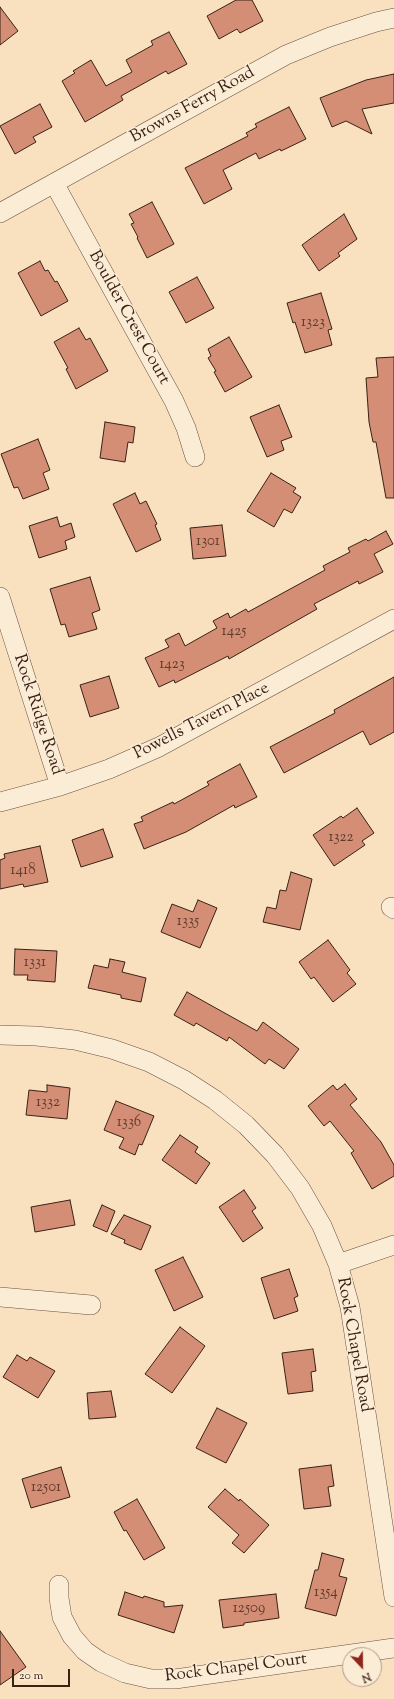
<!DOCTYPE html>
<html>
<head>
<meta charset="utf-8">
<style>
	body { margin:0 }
	#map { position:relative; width:394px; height:1699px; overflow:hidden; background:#f9e1c0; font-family:"Sorts Mill Goudy",serif }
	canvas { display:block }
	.north { position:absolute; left:342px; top:1647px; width:40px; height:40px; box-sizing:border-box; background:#fbecd6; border:1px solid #ae9b89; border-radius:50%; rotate:158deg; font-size:11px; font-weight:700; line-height:16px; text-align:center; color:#3a2115 }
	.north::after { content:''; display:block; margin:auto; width:14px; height:18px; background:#8f2418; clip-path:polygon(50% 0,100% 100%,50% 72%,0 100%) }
	.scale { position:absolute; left:12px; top:1669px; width:58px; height:18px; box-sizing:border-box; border:2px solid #3a2115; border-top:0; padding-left:5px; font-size:12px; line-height:14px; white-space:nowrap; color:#3a2115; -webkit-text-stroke:3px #fbecd6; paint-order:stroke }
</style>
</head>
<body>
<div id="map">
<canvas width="394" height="1699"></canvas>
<div class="north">N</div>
<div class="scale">20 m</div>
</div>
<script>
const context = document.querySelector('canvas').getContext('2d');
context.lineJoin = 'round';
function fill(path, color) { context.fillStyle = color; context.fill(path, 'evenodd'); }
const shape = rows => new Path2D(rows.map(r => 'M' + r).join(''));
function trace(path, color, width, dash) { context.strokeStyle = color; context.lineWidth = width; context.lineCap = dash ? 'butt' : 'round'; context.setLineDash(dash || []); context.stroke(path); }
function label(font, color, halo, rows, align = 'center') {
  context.font = font + ' "Sorts Mill Goudy",serif'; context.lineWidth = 3; context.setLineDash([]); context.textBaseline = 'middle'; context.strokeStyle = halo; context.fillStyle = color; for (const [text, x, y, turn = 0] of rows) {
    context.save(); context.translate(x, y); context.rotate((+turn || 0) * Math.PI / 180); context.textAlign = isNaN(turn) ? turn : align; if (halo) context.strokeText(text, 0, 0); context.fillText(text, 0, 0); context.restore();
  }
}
const building = shape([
	[236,0,252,0,263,21,240,33,237,29,219,39,207,16,236,0],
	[0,7,18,31,0,45,0,7],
	[169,32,187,64,168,74,166,71,121,96,123,100,85,122,62,81,75,73,73,71,91,60,106,86,132,72,126,60,153,45,151,41,169,32],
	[394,74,394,103,362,109,372,134,346,121,332,127,320,98,366,80,394,74],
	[40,104,52,127,33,137,36,142,15,154,0,126,40,104],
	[289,107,306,139,281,151,280,149,259,159,256,153,223,170,232,189,204,204,185,168,248,136,246,133,257,127,255,124,289,107],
	[152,202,174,244,147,258,137,238,138,237,131,224,134,223,129,214,152,202],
	[344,214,357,239,338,253,340,256,319,271,302,245,344,214],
	[40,261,45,271,48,270,55,282,57,281,68,301,41,316,18,273,40,261],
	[197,277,214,308,186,323,169,292,197,277],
	[321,293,332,329,328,330,332,345,305,353,295,322,293,323,287,303,321,293],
	[79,328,86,340,90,338,108,371,76,389,66,369,68,368,54,342,79,328],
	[229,337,252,377,225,392,214,372,216,371,208,358,211,356,208,349,229,337],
	[394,357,394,498,386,498,376,442,373,442,369,422,366,378,378,377,376,358,394,357],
	[279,405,292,437,281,441,284,450,267,457,250,417,279,405],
	[105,422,135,427,133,443,128,442,125,462,100,458,105,422],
	[38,439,50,470,43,473,49,489,23,499,18,487,14,488,1,454,38,439],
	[271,473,296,488,293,492,301,497,292,513,284,509,274,527,247,511,271,473],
	[135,493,140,504,146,501,157,524,155,525,161,540,136,552,113,504,135,493],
	[57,517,60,527,71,523,75,537,65,541,67,549,39,558,29,526,57,517],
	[222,525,226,556,193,559,190,528,222,525],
	[386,531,393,544,374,554,383,572,359,584,358,581,314,604,317,609,229,659,228,656,175,683,174,680,159,687,145,658,169,647,165,640,179,633,185,646,217,628,213,621,228,613,230,618,246,609,248,612,325,570,323,566,350,552,348,548,366,539,368,541,386,531],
	[90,577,100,610,92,613,97,629,69,637,65,624,61,625,50,589,90,577],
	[109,676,119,708,90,717,80,685,109,676],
	[394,677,394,732,370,745,363,731,284,773,270,747,335,713,334,710,394,677],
	[240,764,257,797,235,808,234,805,186,832,144,849,134,824,143,821,141,817,173,802,174,804,209,785,207,782,240,764],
	[357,808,374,833,362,841,365,845,334,866,313,835,341,816,343,818,357,808],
	[103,829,113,857,81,867,72,840,103,829],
	[40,846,48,882,24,887,23,884,0,889,0,860,5,858,4,854,40,846],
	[291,872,312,879,300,930,263,922,267,907,276,909,280,890,286,891,291,872],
	[198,900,217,908,200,948,161,932,172,904,193,912,198,900],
	[328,940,350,970,347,973,356,984,333,1002,314,977,311,979,299,962,328,940],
	[15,949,57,951,55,982,27,980,28,975,14,975,15,949],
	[110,959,125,962,122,972,146,978,141,1002,121,998,121,995,88,988,94,965,108,968,110,959],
	[187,992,257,1031,263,1022,299,1049,284,1069,269,1059,265,1064,229,1037,227,1041,196,1023,194,1026,174,1015,187,992],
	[345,1084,357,1099,350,1105,381,1142,394,1165,394,1176,372,1189,351,1153,354,1151,330,1121,324,1126,308,1106,333,1085,337,1090,345,1084],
	[47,1085,70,1088,67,1119,26,1115,29,1090,47,1092,47,1085],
	[116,1101,154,1116,142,1145,139,1144,135,1155,119,1148,124,1138,104,1130,116,1101],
	[180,1135,198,1147,195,1152,210,1163,196,1184,162,1160,180,1135],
	[244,1190,256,1208,252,1211,263,1228,243,1242,219,1207,244,1190],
	[70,1200,75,1225,35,1232,31,1207,70,1200],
	[102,1205,115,1211,107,1232,93,1226,102,1205],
	[124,1215,151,1226,141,1250,124,1243,125,1240,111,1234,124,1215],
	[183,1257,203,1297,174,1311,155,1270,183,1257],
	[289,1269,298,1296,294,1298,298,1311,274,1319,261,1278,289,1269],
	[180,1327,205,1346,172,1393,145,1374,180,1327],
	[313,1349,316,1371,311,1372,313,1391,288,1394,282,1353,313,1349],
	[17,1355,27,1361,30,1357,55,1371,38,1398,3,1377,17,1355],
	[111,1391,116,1417,89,1419,87,1393,111,1391],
	[217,1408,247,1423,226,1463,196,1448,217,1408],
	[331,1465,334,1486,328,1487,331,1506,304,1509,299,1469,331,1465],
	[61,1467,70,1497,31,1508,22,1479,61,1467],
	[225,1489,239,1501,240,1499,269,1525,244,1553,232,1543,239,1535,208,1507,225,1489],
	[137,1499,165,1548,144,1560,126,1530,124,1531,114,1512,137,1499],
	[322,1553,344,1559,339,1576,347,1578,336,1616,305,1608,315,1570,318,1570,322,1553],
	[125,1592,143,1598,144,1596,164,1602,164,1607,183,1605,174,1633,118,1615,125,1592],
	[276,1594,279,1618,244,1623,244,1625,223,1628,219,1600,276,1594],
	[0,1631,26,1667,0,1685,0,1631]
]);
fill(building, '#d38e75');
trace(building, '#3a2115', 1);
const minor = shape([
	[54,183,174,401,186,428,195,457],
	[0,213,286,55,330,37,376,22,394,18],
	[0,597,60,786],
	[0,802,60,786,109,769,159,747,394,619],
	[391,907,394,909],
	[0,1035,36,1036,75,1040,112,1049,149,1062,184,1080,215,1100,246,1125,275,1155,300,1188,322,1226,338,1264,350,1307,394,1597],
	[338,1264,394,1245],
	[0,1297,91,1305],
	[59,1585,59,1598,62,1617,72,1636,85,1651,101,1662,125,1673,151,1679,175,1679,394,1648]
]);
trace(minor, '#6a5140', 20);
trace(minor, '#fbecd6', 19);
label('15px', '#603c2d', null, [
	["1323",313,323],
	["1301",208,542],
	["1425",234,632],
	["1423",172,665],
	["1322",341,838],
	["1418",23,871],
	["1335",188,922],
	["1331",35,963],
	["1332",48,1103],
	["1336",129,1123],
	["12501",46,1488],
	["1354",326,1593],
	["12509",249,1609]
]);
label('17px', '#3a2115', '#fbecd6', [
	["Browns Ferry Road",193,106,-29],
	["Boulder Crest Court",128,318,61],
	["Rock Ridge Road",37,715,72],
	["Powells Tavern Place",202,722,-27],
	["Rock Chapel Road",353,1345,80],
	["Rock Chapel Court",236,1669,-7]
]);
</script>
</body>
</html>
